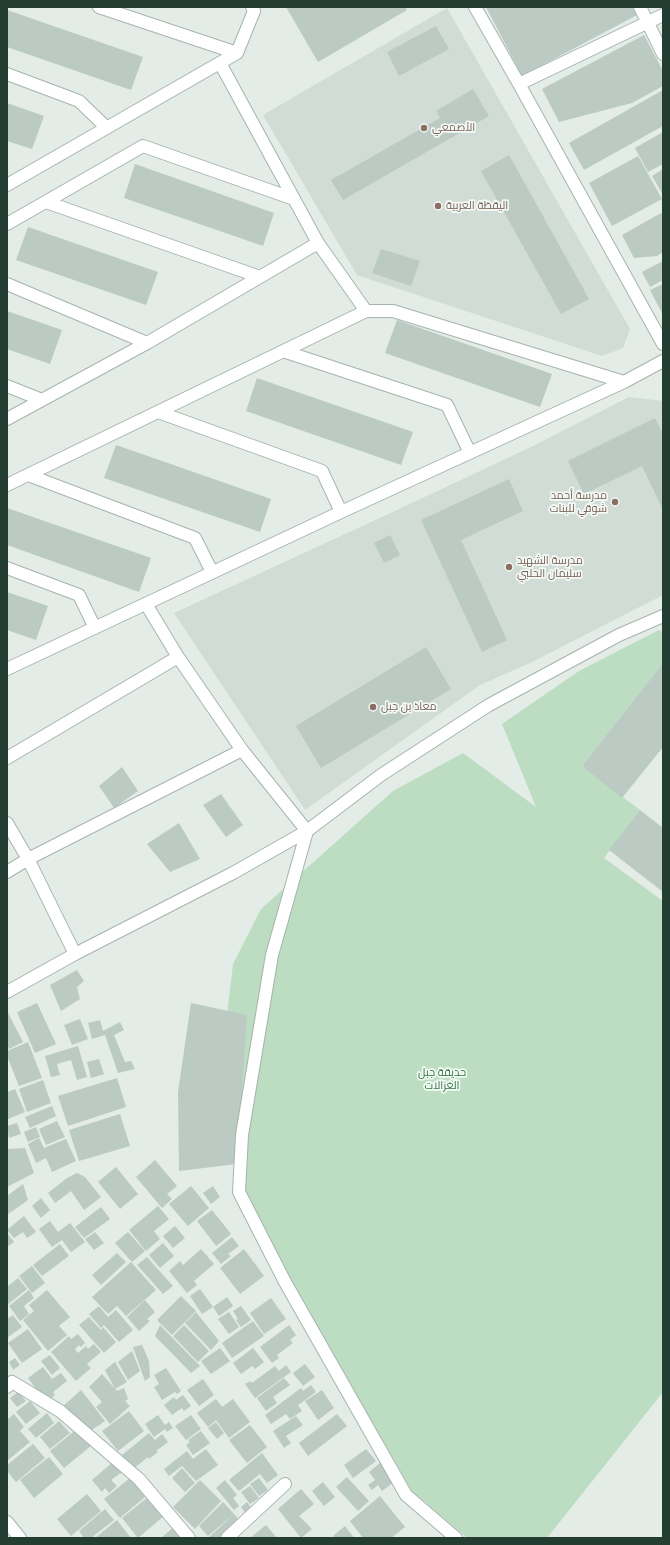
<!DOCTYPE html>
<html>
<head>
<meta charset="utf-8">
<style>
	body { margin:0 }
	#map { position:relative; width:670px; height:1545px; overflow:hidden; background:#e3ece7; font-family:"Public Sans",sans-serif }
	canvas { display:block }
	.frame { position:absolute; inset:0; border:8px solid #233d33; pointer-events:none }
</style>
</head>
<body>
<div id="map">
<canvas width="670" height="1545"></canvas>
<div class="frame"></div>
</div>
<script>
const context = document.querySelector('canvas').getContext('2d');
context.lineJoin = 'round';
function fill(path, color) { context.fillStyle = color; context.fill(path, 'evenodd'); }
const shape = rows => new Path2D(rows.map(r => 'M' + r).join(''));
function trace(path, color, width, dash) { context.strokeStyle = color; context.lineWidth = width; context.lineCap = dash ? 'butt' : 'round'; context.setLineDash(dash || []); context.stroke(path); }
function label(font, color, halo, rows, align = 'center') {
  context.font = font + ' "Public Sans",Cairo,sans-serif'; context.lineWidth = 3.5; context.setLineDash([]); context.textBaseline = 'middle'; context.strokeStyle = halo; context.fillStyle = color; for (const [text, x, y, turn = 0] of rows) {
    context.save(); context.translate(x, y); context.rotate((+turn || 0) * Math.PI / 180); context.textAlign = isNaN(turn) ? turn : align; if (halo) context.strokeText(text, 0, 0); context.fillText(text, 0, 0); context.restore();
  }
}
fill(shape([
	[447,8,630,329,623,348,602,356,357,275,263,115],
	[629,397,663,401,663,595,530,663,480,685,305,810,174,613,397,510,533,446]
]), '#d1dcd6');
fill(shape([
	[659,630,663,632,663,663,582,766,640,810,604,858,663,901,663,1392,547,1538,467,1538,412,1491,251,1211,225,1122,220,1075,233,964,261,909,393,791,463,753,536,807,502,724,579,671]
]), '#bcddc1');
fill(shape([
	[286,7,405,7,407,10,318,62],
	[486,7,633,7,637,15,522,76],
	[7,10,143,57,131,90,7,47],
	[436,26,449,49,399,76,387,52],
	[644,35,663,71,663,86,632,103,559,122,542,89],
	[473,89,489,116,343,200,331,180,440,118,436,111],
	[663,90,663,126,584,170,569,143],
	[7,103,44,116,32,149,7,141],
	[663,132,663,164,648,172,635,148],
	[509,155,589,299,561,314,481,171],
	[638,156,662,199,612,226,589,183],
	[135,164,274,213,263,246,124,198],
	[663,169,663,192,662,193,652,176],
	[661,213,663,216,663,252,657,256,634,258,622,235],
	[28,227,158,272,146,305,16,260],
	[381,249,420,261,411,286,372,273],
	[663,261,663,280,650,287,642,272],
	[663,284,663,315,650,290],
	[7,311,62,330,50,364,7,349],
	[397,320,552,374,540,407,385,353],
	[257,378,413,432,401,465,246,411],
	[655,418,663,434,663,510,642,466,584,494,568,461],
	[116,445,271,499,260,532,104,478],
	[509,479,523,511,461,540,507,640,482,652,421,520],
	[7,508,151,558,139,592,7,545],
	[390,535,400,555,384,563,374,543],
	[7,592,48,606,36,640,7,630],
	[426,647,451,689,321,768,296,726],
	[663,663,663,747,622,798,582,766],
	[122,767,138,791,114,808,99,786],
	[221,794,243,825,226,837,203,805],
	[640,810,663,828,663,892,609,850],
	[179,823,200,859,170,872,147,844],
	[77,970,84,981,77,987,80,999,61,1011,50,985],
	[37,1003,56,1044,35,1053,17,1012],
	[191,1003,247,1015,237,1164,179,1171,178,1092],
	[7,1013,8,1013,23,1042,9,1049,7,1045],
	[80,1019,88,1039,72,1045,64,1025],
	[100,1020,103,1031,120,1022,124,1030,114,1035,125,1062,131,1061,135,1069,118,1073,105,1035,92,1039,88,1023],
	[28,1042,42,1078,19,1086,7,1056,7,1051],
	[78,1046,87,1077,77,1080,71,1060,57,1064,60,1075,51,1077,45,1056],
	[99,1059,104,1074,91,1078,87,1062],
	[117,1078,126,1107,68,1126,58,1096],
	[43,1080,51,1103,27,1112,19,1089],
	[15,1089,25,1112,8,1119,7,1092],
	[52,1106,56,1116,30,1128,25,1117],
	[120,1114,130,1146,79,1161,69,1130],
	[57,1121,65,1137,46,1145,39,1129],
	[17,1123,21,1134,9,1138,7,1126],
	[36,1127,40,1137,28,1142,24,1132],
	[39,1138,44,1148,66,1139,76,1161,52,1172,46,1158,36,1163,28,1144],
	[25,1148,34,1173,7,1187,7,1149],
	[155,1160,177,1186,167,1194,172,1199,162,1208,136,1177],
	[116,1167,138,1194,120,1209,98,1182],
	[77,1173,85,1177,101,1197,84,1210,71,1191,55,1203,48,1193,67,1178],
	[23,1184,28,1200,7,1215,7,1196],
	[191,1186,209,1208,188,1226,169,1204],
	[213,1186,220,1197,211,1204,203,1193],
	[41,1198,50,1210,41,1218,32,1206],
	[158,1206,169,1219,154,1231,160,1239,146,1251,129,1230],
	[101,1207,110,1219,84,1238,75,1227],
	[212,1210,231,1234,216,1246,197,1221],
	[24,1216,36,1232,27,1238,23,1232,14,1238,7,1230],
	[50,1221,58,1232,70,1223,85,1242,71,1252,62,1240,52,1247,39,1229],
	[175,1226,185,1238,173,1248,163,1236],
	[95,1232,104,1243,94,1250,85,1239],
	[128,1232,145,1251,132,1262,115,1243],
	[7,1233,14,1242,7,1247],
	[232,1237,239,1246,228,1254,231,1256,221,1264,212,1253],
	[163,1243,174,1256,160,1268,149,1255],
	[60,1244,69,1256,42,1276,33,1265],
	[201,1249,214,1264,194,1281,197,1285,187,1293,169,1271,180,1261,183,1265],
	[244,1249,264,1276,240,1294,220,1268],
	[117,1253,126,1262,101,1285,92,1275],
	[147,1257,173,1286,163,1294,137,1265],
	[131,1262,156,1290,126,1316,117,1306,108,1314,92,1297],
	[32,1266,45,1283,32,1293,19,1276],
	[18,1278,27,1289,7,1305,7,1287],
	[200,1289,213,1307,202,1314,190,1296],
	[29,1290,34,1298,24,1306,29,1314,20,1321,9,1306],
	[47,1290,70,1317,59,1326,67,1335,48,1351,23,1320,34,1311,29,1305],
	[181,1296,196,1311,172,1335,157,1320],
	[227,1297,233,1306,219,1316,213,1307],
	[271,1298,286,1319,264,1334,250,1313],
	[145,1300,155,1312,147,1319,150,1321,139,1331,127,1317],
	[99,1306,108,1317,116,1310,133,1330,119,1342,104,1325,101,1328,89,1314],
	[241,1306,251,1320,241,1327,236,1320,238,1319,233,1311],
	[196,1312,219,1341,211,1350,185,1323],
	[229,1312,239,1327,229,1334,218,1319],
	[13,1315,22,1327,7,1338,7,1319],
	[89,1317,101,1330,103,1327,116,1342,104,1353,79,1325],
	[253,1321,264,1336,232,1358,222,1343],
	[160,1325,200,1366,191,1373,155,1336],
	[184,1325,209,1351,198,1362,173,1336],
	[289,1325,296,1335,290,1340,293,1343,277,1355,279,1358,272,1363,260,1347],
	[28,1329,42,1349,22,1363,8,1343],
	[78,1334,85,1343,81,1347,79,1345,75,1349,78,1353,86,1346,88,1349,94,1344,101,1352,87,1364,91,1368,76,1381,51,1352,69,1336,71,1339],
	[142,1345,149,1361,150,1377,145,1381,133,1347],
	[220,1348,230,1361,211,1374,201,1361],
	[253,1348,264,1362,255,1369,252,1366,241,1374,233,1363],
	[132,1351,140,1371,128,1380,118,1362],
	[50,1355,60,1368,52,1375,41,1361],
	[15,1358,20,1365,13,1370,9,1362],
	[115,1362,127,1382,115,1389,105,1370],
	[305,1364,315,1377,303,1386,293,1373],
	[286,1365,291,1372,255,1398,245,1384,250,1381,252,1383,275,1366,279,1371],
	[43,1367,52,1379,61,1373,67,1381,53,1392,55,1395,46,1402,28,1378],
	[166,1368,181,1391,177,1394,175,1392,162,1400,154,1387,159,1384,154,1375],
	[102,1374,117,1391,124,1388,128,1399,125,1401,130,1406,110,1424,96,1407,102,1402,89,1387],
	[284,1378,290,1385,273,1397,277,1403,266,1411,257,1398],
	[203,1379,214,1395,199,1406,187,1390],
	[311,1385,316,1392,298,1405,302,1411,290,1419,286,1414,271,1424,265,1415,301,1388,303,1391],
	[81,1390,105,1421,89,1432,62,1407],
	[322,1390,334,1408,318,1420,305,1401],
	[18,1392,26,1401,17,1407,10,1398],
	[183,1395,191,1406,184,1411,182,1408,172,1415,164,1405,174,1397,176,1400],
	[216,1399,222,1407,233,1399,250,1422,229,1438,216,1420,208,1427,197,1413],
	[30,1401,40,1413,26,1424,16,1412],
	[129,1411,144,1431,118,1451,102,1431],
	[47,1413,54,1423,36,1438,28,1429],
	[14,1414,24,1427,20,1431,30,1442,7,1461,7,1420],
	[337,1414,347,1426,308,1456,299,1443],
	[158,1415,165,1425,169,1422,173,1428,167,1432,165,1429,154,1437,145,1424],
	[191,1415,201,1429,186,1440,175,1426],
	[296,1416,303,1425,286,1436,291,1443,284,1448,273,1431],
	[59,1421,70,1433,50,1449,40,1437],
	[216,1422,224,1433,217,1439,208,1428],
	[250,1425,267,1447,247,1463,229,1440],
	[78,1428,92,1445,64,1468,50,1451],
	[201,1431,210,1443,193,1455,186,1445,190,1442,188,1440],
	[149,1433,155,1440,162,1434,168,1442,156,1451,158,1452,149,1459,148,1457,133,1469,122,1455],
	[33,1444,45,1458,16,1482,7,1471,7,1465],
	[206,1449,218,1465,196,1481,182,1466,169,1476,164,1469,187,1451,193,1459],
	[366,1449,376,1461,353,1478,344,1465],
	[262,1453,278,1475,267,1483,260,1474,239,1491,229,1480],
	[49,1457,63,1474,34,1498,20,1480],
	[113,1462,122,1472,111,1480,117,1486,109,1493,105,1488,102,1492,92,1480],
	[380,1463,394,1482,382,1491,378,1485,372,1490,368,1485,375,1480,369,1472],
	[182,1468,195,1483,185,1492,172,1478],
	[347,1477,369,1501,358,1511,336,1487],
	[130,1478,145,1497,120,1518,104,1499],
	[259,1478,268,1490,259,1496,250,1484],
	[200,1480,221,1501,195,1529,173,1507],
	[225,1480,237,1495,233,1498,239,1506,234,1510,216,1488],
	[323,1482,335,1497,324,1506,312,1491],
	[250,1486,259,1498,250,1504,241,1492],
	[301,1489,314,1504,299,1516,312,1529,301,1538,278,1509],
	[87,1494,101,1511,71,1536,57,1519],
	[380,1496,405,1527,391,1538,363,1538,350,1521],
	[148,1497,164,1516,138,1538,122,1518],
	[223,1502,234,1514,208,1536,199,1526],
	[247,1502,252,1509,246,1514,241,1507],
	[105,1509,114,1520,91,1538,84,1538,79,1531],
	[234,1514,242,1523,226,1538,208,1538],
	[117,1520,131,1538,95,1538],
	[266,1525,277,1538,250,1538],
	[175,1526,185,1538,161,1538],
	[345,1526,354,1538,335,1538,333,1536]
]), '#bbcac2');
const minor = shape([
	[99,7,237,53],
	[475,7,519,84,663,344],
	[640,7,663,54],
	[220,63,318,243,366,311,393,311,624,382],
	[7,74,79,101,107,128],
	[519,84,663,15],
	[7,185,237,53,254,11,252,7],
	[46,202,260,277],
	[7,224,143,146,294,199],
	[7,284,147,343],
	[283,351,447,405,470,453],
	[7,386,42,400],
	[158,412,322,471,341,512],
	[7,419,147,343,318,243],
	[28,475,195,538,212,572],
	[7,485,366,311],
	[7,568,79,595,95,628],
	[146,604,178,657,242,750,307,831,381,775,489,705,619,635,663,616],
	[7,669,341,512,624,382,663,361],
	[7,758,178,657],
	[7,823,28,859,75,954],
	[307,831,272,955,242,1135,239,1192,285,1282,406,1495,456,1538],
	[7,872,28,859,242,750],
	[7,992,75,954,233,873,307,831],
	[7,1387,12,1382,60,1411,139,1479,189,1538],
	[227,1538,285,1484]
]);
const secondary = shape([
	[7,1522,20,1538]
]);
trace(minor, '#a6b4ad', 14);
trace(secondary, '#a1b8ad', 14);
trace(minor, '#fff', 12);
trace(secondary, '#fff', 12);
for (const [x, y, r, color] of [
	[424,128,4,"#8d6e63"],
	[438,206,4,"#8d6e63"],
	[615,502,4,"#8d6e63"],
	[509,567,4,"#8d6e63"],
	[373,707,4,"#8d6e63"]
]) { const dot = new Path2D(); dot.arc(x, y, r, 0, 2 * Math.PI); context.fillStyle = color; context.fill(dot); trace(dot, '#f3f9f5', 1.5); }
label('11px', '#785e54', '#f3f9f5', [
	["الأصمعي",432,128],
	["اليقظة العربية",446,206],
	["مدرسة أحمد",607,496,"right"],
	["شوقي للبنات",607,509,"right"],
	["مدرسة الشهيد",517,561],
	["سليمان الحلبي",517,574],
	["معاذ بن جبل",381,707]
], 'left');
label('11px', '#2e7340', '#f3f9f5', [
	["حديقة جبل",442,1073],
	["الغزالات",442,1086]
]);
</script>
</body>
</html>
